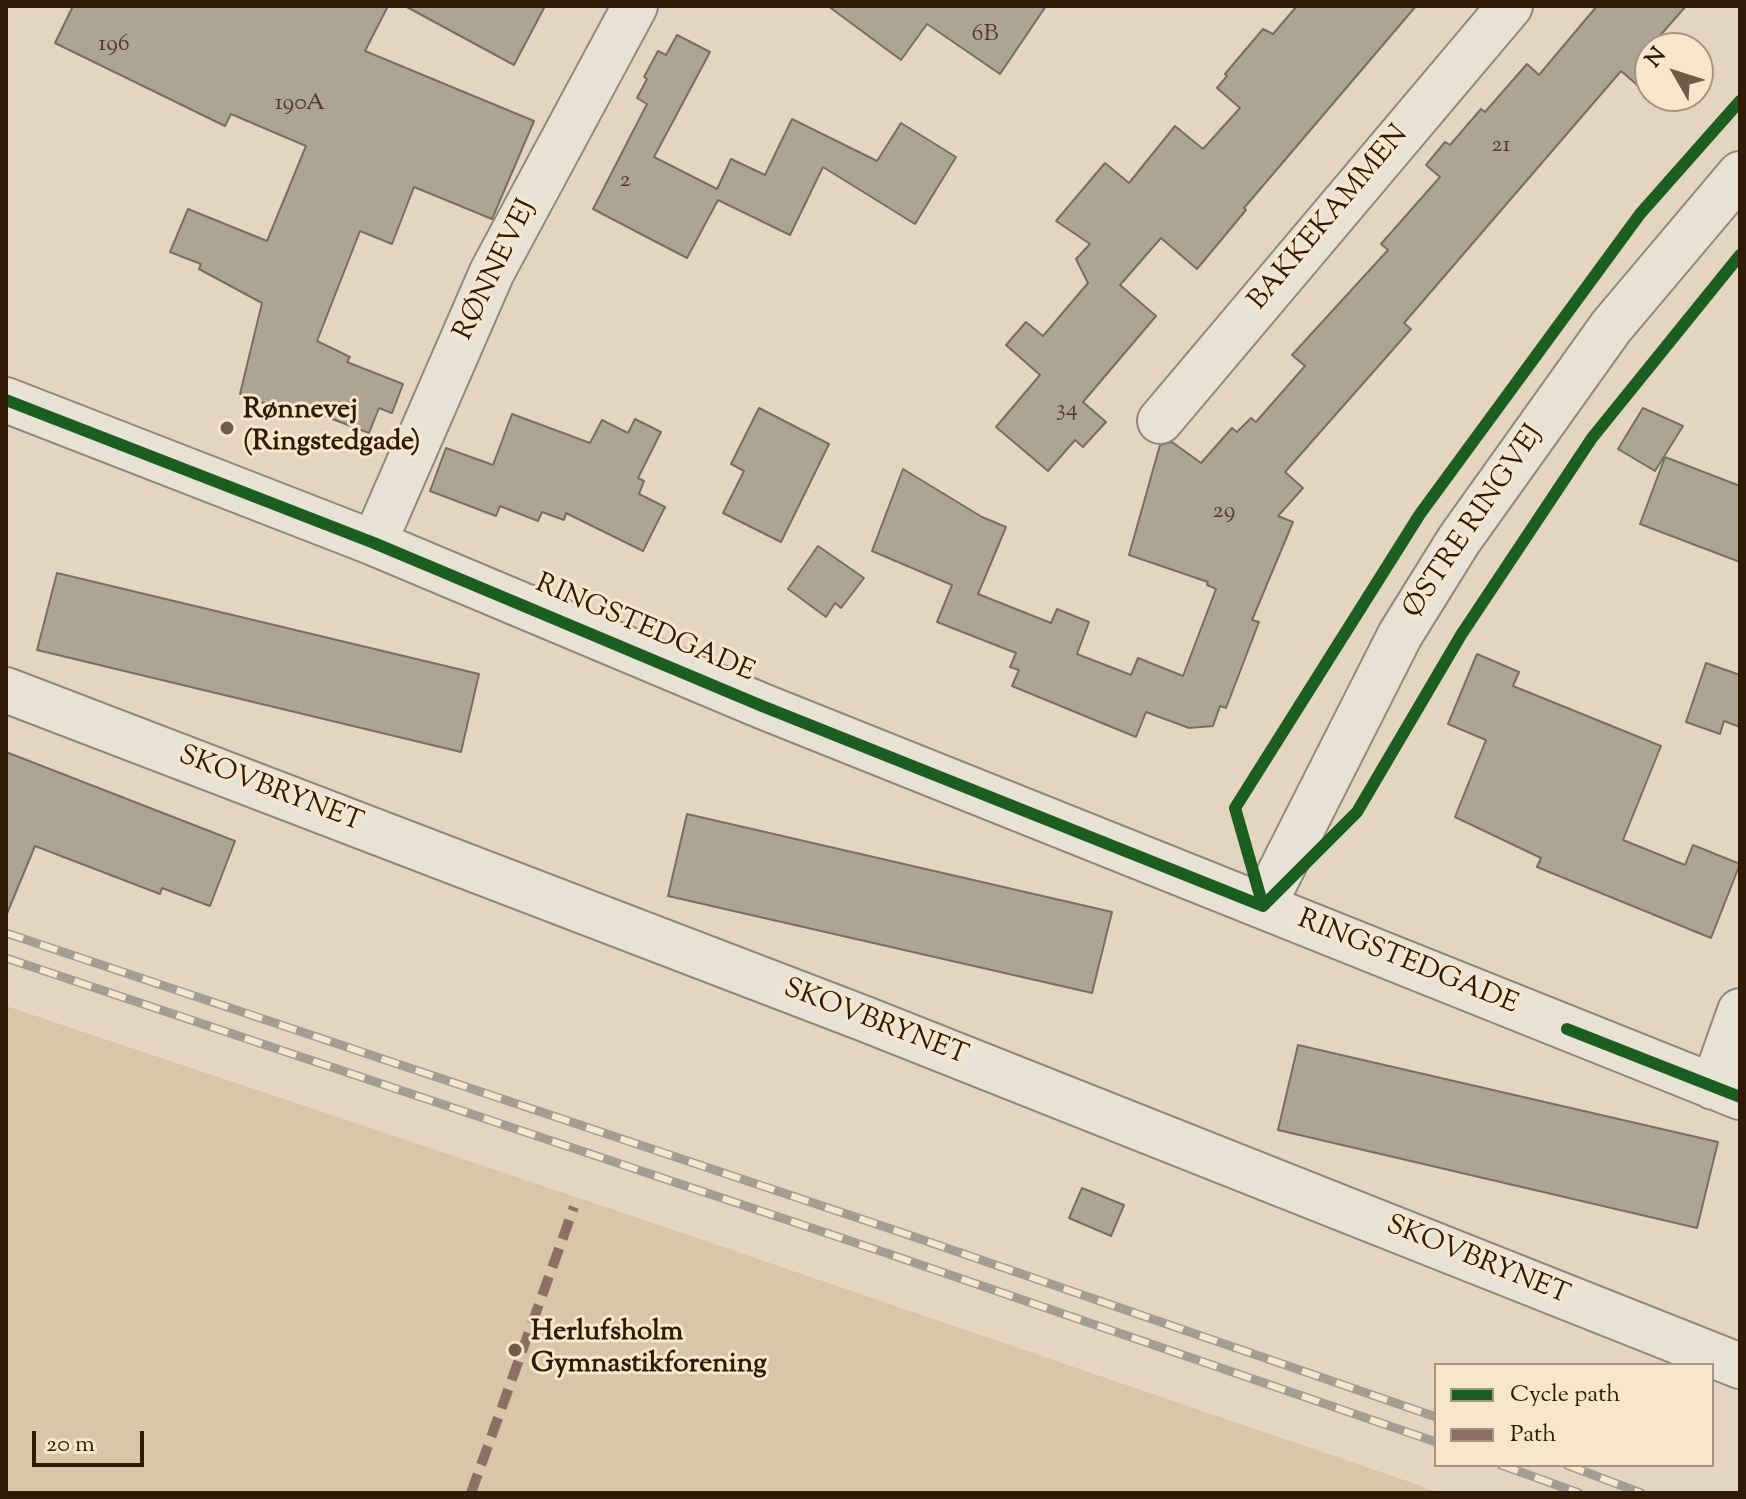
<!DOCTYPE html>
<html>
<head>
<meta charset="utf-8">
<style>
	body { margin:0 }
	#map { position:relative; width:1746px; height:1499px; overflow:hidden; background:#e3d5c0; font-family:"Sorts Mill Goudy",serif }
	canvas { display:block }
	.frame { position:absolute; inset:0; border:8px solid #301a05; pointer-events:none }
	.legend { position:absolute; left:1434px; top:1363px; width:280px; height:104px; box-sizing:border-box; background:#f6e6cd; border:2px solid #a7947d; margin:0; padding:10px 14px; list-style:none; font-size:24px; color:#301a05 }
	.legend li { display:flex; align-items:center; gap:16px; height:40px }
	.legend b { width:40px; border:2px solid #a7947d }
	.north { position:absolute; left:1634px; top:32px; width:80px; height:80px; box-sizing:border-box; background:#f6e6cd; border:2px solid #a7947d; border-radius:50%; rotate:309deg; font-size:22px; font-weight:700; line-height:32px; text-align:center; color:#301a05 }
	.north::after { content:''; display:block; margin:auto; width:28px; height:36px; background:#6f5b46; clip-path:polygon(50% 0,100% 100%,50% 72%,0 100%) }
	.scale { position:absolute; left:32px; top:1431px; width:112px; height:36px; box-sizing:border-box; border:4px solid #301a05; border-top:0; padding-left:10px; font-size:24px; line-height:28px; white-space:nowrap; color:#301a05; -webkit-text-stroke:6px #f6e6cd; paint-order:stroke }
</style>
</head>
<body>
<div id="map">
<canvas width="1746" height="1499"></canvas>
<div class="frame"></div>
<ul class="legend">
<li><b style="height:10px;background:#1b5e20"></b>Cycle path</li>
<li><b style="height:10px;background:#8d6e63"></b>Path</li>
</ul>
<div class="north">N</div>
<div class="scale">20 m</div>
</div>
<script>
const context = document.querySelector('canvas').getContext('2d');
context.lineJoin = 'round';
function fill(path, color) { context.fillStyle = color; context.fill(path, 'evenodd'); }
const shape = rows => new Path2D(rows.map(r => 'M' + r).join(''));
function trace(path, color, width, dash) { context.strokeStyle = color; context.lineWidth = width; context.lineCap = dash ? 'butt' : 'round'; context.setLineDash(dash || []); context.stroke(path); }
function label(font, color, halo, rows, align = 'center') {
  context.font = font + ' "Sorts Mill Goudy",serif'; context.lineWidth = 6; context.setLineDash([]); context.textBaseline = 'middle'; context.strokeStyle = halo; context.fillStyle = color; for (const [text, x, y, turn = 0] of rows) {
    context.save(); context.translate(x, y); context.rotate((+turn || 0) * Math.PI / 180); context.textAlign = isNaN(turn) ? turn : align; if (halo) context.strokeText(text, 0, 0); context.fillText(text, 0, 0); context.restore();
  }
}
fill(shape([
	[6,1006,606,1207,1442,1493,6,1493]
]), '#d9c5a8');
const building = shape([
	[73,6,388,6,365,51,534,121,492,219,414,187,392,244,360,231,317,341,350,357,347,362,403,384,392,413,379,408,369,433,293,404,290,413,240,394,262,303,199,269,201,264,170,252,188,209,267,241,306,146,231,114,225,126,55,43,73,6],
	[405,6,545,6,514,65,405,6],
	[828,6,1046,6,1000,74,927,24,901,60,828,6],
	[1297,6,1416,6,1244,208,1246,210,1197,269,1161,238,1120,285,1156,316,1083,402,1106,422,1083,447,1075,440,1048,471,996,427,1040,375,1006,345,1026,322,1043,336,1088,283,1076,259,1090,244,1056,221,1105,163,1129,183,1175,126,1203,149,1240,108,1217,88,1227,76,1225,74,1263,29,1273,34,1297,6],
	[1597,6,1686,6,1650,47,1650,96,1621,71,1404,323,1411,329,1285,472,1303,488,1278,516,1293,522,1252,620,1259,622,1226,708,1220,706,1213,726,1189,728,1146,712,1136,737,1012,686,1019,670,1010,667,1016,653,937,622,952,585,872,551,903,469,982,517,1006,527,978,594,1051,623,1057,609,1089,622,1077,654,1131,675,1138,658,1183,676,1216,589,1207,585,1208,582,1129,555,1160,445,1172,442,1201,463,1232,428,1237,432,1251,418,1256,422,1305,366,1292,355,1388,250,1381,244,1440,177,1426,165,1445,142,1450,145,1481,109,1485,112,1527,64,1539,75,1597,6],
	[677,35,710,52,654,157,717,189,731,159,765,175,792,119,877,161,901,123,956,157,915,224,823,167,790,235,718,200,687,258,593,209,647,104,637,98,647,79,644,77,658,51,666,55,677,35],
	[759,408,829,444,781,542,723,513,744,471,731,464,759,408],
	[1643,408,1683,426,1655,471,1618,449,1643,408],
	[512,414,590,443,602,420,628,433,635,419,661,432,638,478,644,481,639,494,665,507,643,551,566,513,564,520,542,512,538,521,500,506,496,516,430,491,446,448,493,465,512,414],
	[1665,457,1740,486,1740,562,1640,524,1665,457],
	[818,546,864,578,841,608,835,603,826,617,788,589,818,546],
	[57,573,479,674,461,752,37,650,57,573],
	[1477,654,1519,672,1513,686,1661,746,1623,840,1685,865,1693,845,1740,864,1711,938,1537,867,1541,858,1455,817,1486,740,1448,724,1477,654],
	[1706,663,1740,675,1740,727,1724,721,1720,734,1686,722,1706,663],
	[6,752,235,841,210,906,162,888,160,894,35,846,6,916,6,752],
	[687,814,1112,912,1092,993,668,896,687,814],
	[1298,1045,1718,1142,1697,1228,1278,1130,1298,1045],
	[1082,1188,1124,1205,1111,1236,1069,1218,1082,1188]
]);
fill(building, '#aea494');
trace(building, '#796e61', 2);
const minor = shape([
	[6,400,374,543,762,706,1740,1097],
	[1160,421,1510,6],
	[374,543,492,272,635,6],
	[6,690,865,1019,1740,1366],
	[1263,906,1400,635,1459,540,1611,327,1740,174],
	[1713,1087,1740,1011]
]);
trace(minor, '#92887a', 48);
trace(minor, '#e8e1d6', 44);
const rail = shape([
	[6,933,903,1233,1436,1417],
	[6,958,895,1256,1436,1442],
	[1501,1465,1579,1493],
	[1567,1465,1641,1493]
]);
trace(rail, '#a49d93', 9);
trace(rail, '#f6e6cd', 6, [18]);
trace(shape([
	[471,1493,574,1207]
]), '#8d6e63', 10, [20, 10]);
trace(shape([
	[6,400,374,543,762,706,1263,906],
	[1263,906,1235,808,1420,514,1640,214,1740,101],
	[1263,906,1357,812,1461,635,1592,438,1740,255],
	[1567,1029,1740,1097]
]), '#1b5e20', 12);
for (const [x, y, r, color] of [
	[227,428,8,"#6f5b46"],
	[515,1350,8,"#6f5b46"]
]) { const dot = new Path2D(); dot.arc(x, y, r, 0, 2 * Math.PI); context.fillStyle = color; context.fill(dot); trace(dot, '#f6e6cd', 3); }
label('24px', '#503c29', null, [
	["6B",985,36],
	["196",114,46],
	["190A",300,105],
	["21",1501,147],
	["2",625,182],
	["34",1067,411],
	["29",1224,513]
]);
label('28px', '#301a05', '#f6e6cd', [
	["BAKKEKAMMEN",1330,219,-50],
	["RØNNEVEJ",497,271,-64],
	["ØSTRE RINGVEJ",1475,523,-56],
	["RINGSTEDGADE",644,630,23],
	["SKOVBRYNET",270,791,21],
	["RINGSTEDGADE",1407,964,22],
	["SKOVBRYNET",875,1024,21],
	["SKOVBRYNET",1477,1262,22]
]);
label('bold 28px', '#301a05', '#f6e6cd', [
	["Rønnevej",243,412],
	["(Ringstedgade)",243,444],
	["Herlufsholm",531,1334],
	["Gymnastikforening",531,1366]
], 'left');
</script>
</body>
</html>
